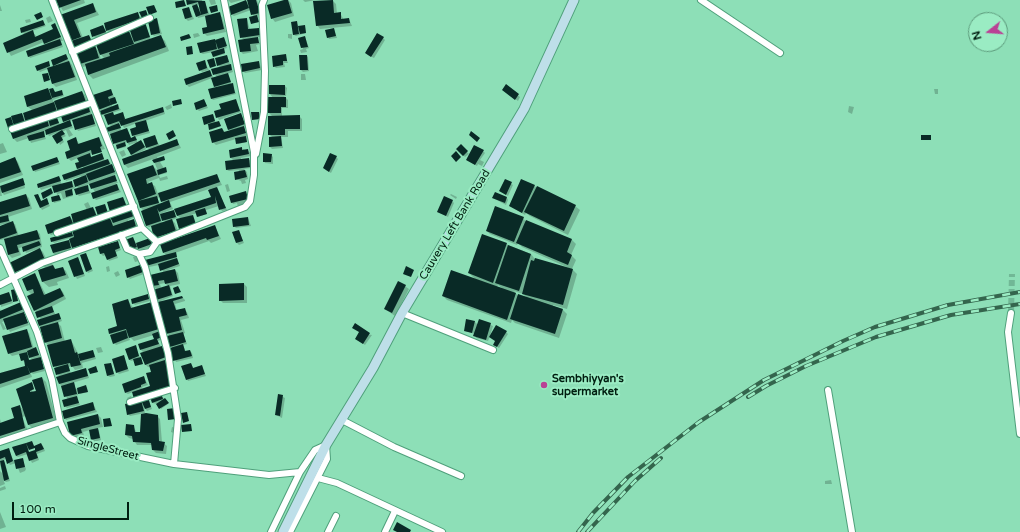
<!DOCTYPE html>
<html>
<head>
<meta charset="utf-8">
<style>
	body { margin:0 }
	#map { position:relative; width:1020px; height:532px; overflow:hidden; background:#8ddfb7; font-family:"Varela Round",sans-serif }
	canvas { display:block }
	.north { position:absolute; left:968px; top:12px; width:40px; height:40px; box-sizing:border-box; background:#9aecc3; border:1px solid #5c9a7b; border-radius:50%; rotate:253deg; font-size:11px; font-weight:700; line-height:16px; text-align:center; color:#001e10 }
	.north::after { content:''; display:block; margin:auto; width:14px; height:18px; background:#ba4195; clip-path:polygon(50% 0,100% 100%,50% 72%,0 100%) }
	.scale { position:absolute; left:12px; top:502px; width:117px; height:18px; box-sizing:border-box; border:2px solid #001e10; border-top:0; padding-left:5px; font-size:12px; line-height:14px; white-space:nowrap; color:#001e10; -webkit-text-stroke:3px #9aecc3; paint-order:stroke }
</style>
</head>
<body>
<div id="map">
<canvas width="1020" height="532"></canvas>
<div class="north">N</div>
<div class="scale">100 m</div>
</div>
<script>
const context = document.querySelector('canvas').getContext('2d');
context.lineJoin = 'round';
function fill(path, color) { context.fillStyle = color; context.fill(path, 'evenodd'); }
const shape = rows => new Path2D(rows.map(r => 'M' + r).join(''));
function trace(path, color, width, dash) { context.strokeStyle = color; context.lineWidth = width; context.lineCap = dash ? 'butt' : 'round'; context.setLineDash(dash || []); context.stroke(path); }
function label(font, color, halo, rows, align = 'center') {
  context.font = font + ' "Varela Round",sans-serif'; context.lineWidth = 4; context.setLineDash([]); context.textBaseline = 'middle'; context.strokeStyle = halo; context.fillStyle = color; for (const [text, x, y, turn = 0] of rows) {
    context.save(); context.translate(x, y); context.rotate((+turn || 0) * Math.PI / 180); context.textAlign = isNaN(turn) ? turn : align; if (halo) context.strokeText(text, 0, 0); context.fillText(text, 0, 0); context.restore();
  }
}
fill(shape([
	[57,0,84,0,85,3,63,11],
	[187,0,202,0,202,3,205,2,210,16,219,14,222,17,226,32,207,36,204,33,209,27,206,16,198,18,192,5,188,4],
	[200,4,201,9,196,5],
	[209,0,215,0,216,4,211,5],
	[228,0,242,0,231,3],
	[248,0,257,0,261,14,257,16,259,22,252,23,254,17,251,10,234,16,232,15,246,1,250,5],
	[288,0,291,3,294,16,275,22,272,18],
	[303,0,316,0,305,2],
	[333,1,336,4,337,14,340,13,344,20,349,19,352,26,320,29,317,25],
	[93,4,99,15,77,23,83,38,89,36,93,44,72,42,62,16],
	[0,5,2,11,0,11],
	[189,8,194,19,188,21,186,19],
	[137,13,142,18,141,13,148,17,110,33,107,30],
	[50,16,53,21,48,23,46,18],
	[30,19,31,22,26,23,25,20],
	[157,19,162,34,154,36,152,34],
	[247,19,250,30,259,29,261,37,257,37,260,44,256,45,258,51,243,54,241,52,244,40,241,37],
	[42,21,46,26,32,31,37,37,55,30,55,24,63,41,61,41,63,47,30,58,29,56,46,45,44,42,11,56,4,43,25,35,22,32],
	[296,22,299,27,305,27,306,33,296,36,294,35],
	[145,24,151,40,161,37,165,41,169,51,93,79,89,75,86,66,83,67,80,64,94,46,99,51,129,32,133,36],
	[99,52,103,57,104,58,101,60],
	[103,26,107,34,95,38,91,31],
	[334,29,337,38,329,39,328,37],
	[198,33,200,36,194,38,193,34],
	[288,34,292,34,292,39,288,38],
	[305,37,309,48,306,49,307,52,301,53,300,50,303,49,299,39],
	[383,38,385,40,374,58,368,55,366,53],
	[223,39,227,48,224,49,225,54,214,57,213,52,203,54,201,53,199,44],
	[65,55,72,65,77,80,56,87,53,84,48,69,40,72,38,70,48,62,51,68,56,66,54,65],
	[285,55,288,63,284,63,285,67,276,68,274,66],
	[227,56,233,72,227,74,236,94,213,100,212,99,216,88,212,78,189,87,187,85,185,80,210,71,214,79,217,78,213,70,221,68,218,65],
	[307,56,308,57,309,71,303,72,301,70],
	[204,61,209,70,202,72,200,70],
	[259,62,262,70,245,73,243,71],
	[301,74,305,74,306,80,301,80],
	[270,86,285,86,287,88,286,96,284,96,288,100,288,108,282,108,282,116,299,116,302,119,302,131,288,131,288,137,281,137,283,148,272,149,270,147,270,138,273,138,269,134,273,117,269,113,273,98,270,94],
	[506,86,520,97,518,101,505,91],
	[48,89,51,93,53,89,55,93,61,91,63,93,64,96,53,100,54,102,82,92,85,95,96,126,78,131,73,120,70,121,73,128,69,129,73,135,69,137,66,130,62,132,66,136,62,138,64,142,60,145,57,133,49,136,46,131,43,132,46,139,31,143,29,138,17,142,14,139,30,125,25,120,26,124,17,127,22,114,26,119,32,110,28,107,25,97],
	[61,115,65,123,60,125,56,116],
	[934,89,938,89,938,94,935,94],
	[111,90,117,103,112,105,112,108,118,106,121,110,112,113,115,116,122,113,126,120,162,108,164,110,165,114,145,121,150,133,135,137,138,143,141,141,143,143,146,149,139,153,150,150,147,147,155,136,160,147,176,141,179,144,181,148,157,157,158,159,164,158,165,160,160,162,167,173,159,175,160,178,167,176,168,179,160,181,159,178,148,182,155,186,158,194,217,175,222,185,216,187,227,210,222,211,219,206,206,210,207,214,198,217,197,213,191,215,194,218,197,226,182,230,180,228,181,219,177,215,213,198,209,189,170,202,173,209,160,214,160,215,173,211,175,213,177,218,172,220,175,223,179,234,158,240,155,237,152,226,149,227,147,226,144,211,141,208,128,175,153,166,158,171,153,159,128,168,125,165,123,160,133,156,131,154,135,143,129,145,127,142,124,143,126,147,118,149,107,128,111,127,106,116,104,116,99,109],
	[121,122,124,128,137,123,138,127,133,135,135,138,131,139,127,129,122,131,118,123],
	[160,197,164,203,160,204,157,198],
	[161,217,166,222,162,223],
	[204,100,208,108,199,111,197,109],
	[235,100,241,112,219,120,215,112,222,110],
	[171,104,172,108,167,110,165,107],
	[849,106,854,107,852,114,848,112],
	[240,114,246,126,243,127,248,136,245,137,247,142,238,144,236,139,216,145,213,142,222,129,225,132,230,131,225,120],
	[213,115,216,123,219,122,221,126,211,130,209,125,205,124],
	[99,138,105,149,101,150,101,152,89,154,92,158,102,154,105,161,108,160,110,162,116,174,113,175,118,183,116,183,121,192,96,200,94,198,95,192,90,184,86,185,91,193,79,196,77,194,79,189,76,186,81,176,66,181,65,179,79,170,78,169,79,164,81,170,84,169,78,158,71,161,68,158,76,139,80,145],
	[3,143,7,152,0,154,0,144],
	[461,146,469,154,465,157,457,149],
	[241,148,250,152,251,156,241,158,241,160,248,159,250,160,251,168,244,169,247,172,248,179,245,180,246,183,242,184,241,181,236,179,239,170,229,171,227,170,234,161,231,158,230,151],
	[124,150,126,155,122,157,119,152],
	[483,151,485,153,480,160,484,162,482,166,478,164,477,166,469,161],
	[271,155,273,157,273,164,265,163,264,161],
	[336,157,338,159,331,173,326,170,324,168],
	[57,158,60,164,35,172,34,170],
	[15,159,18,162,23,175,0,183,0,164],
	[59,178,62,185,71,183,73,184,75,188,71,190,73,196,63,199,61,193,58,194,61,201,54,203,52,198,58,196,53,186,41,190,38,184],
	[23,179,25,188,4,195,1,191,2,196,0,196,0,187],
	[506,180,513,185,508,196,501,191],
	[228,184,230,191,227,192,225,185],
	[534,186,575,206,580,210,568,235,530,216,526,213,525,215,510,206],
	[51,190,53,194,45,198,50,206,42,210,35,196,38,195,42,202,46,200,44,198],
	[245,192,249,200,245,201,247,205,238,207,237,203,233,204,232,202],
	[451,194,457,197,456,199,450,195],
	[26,195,29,198,32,209,8,217,11,223,15,224,19,236,37,231,40,234,42,247,39,248,43,252,48,263,51,262,56,270,63,268,66,271,69,278,57,282,58,285,49,287,43,282,39,270,45,268,42,265,17,275,14,272,38,250,38,249,26,253,23,247,19,248,21,255,12,258,9,255,5,239,0,240,0,227,6,225,5,224,0,225,0,203],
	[493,198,507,198,508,200,506,205],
	[452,201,454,203,448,217,438,212],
	[88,202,91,208,95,210,98,219,77,226,73,222,75,227,51,235,49,233,70,217,74,221,87,210,84,204],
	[131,210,135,217,128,220,128,222,133,220,137,224,140,231,77,251,71,246,72,250,55,255,53,253,52,246,69,241,72,245,70,238,54,243,52,241,71,233,75,236,110,219,114,223,112,217],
	[248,218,251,226,236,228,234,226],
	[523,218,526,222,572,240,576,244,571,255,576,260,572,269,577,274,567,309,553,305,553,307,563,310,567,314,559,338,515,323,512,320,511,323,447,300,443,296,476,280,469,273,483,235,531,254,535,259,571,269,522,247,518,243,517,245,490,234,487,231],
	[498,285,503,289,497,287],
	[514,291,523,294,528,299,518,296],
	[215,226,221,239,211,243,209,241,175,253,180,266,168,270,175,270,178,273,180,284,170,286,173,296,161,301,161,302,182,297,185,300,185,301,175,304,177,311,184,309,187,312,189,318,181,320,185,333,183,334,187,344,183,345,186,352,190,351,192,353,193,358,176,362,160,303,157,300,157,290,153,286,151,276,164,273,159,265,149,267,147,265,166,255,164,253],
	[165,283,168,286,161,288,160,284],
	[239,231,244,243,239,245,237,243],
	[133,238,136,244,150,239,153,246,141,250,136,245,138,249,131,251],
	[117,242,121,250,116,252,118,258,109,261,106,255,103,256,101,254,99,248],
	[86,254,93,271,88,273,87,271],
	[137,256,139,261,135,262,133,257],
	[78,258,85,276,77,279,69,261],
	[109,266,110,271,107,272,106,267],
	[140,266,144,274,130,279,128,277],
	[118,271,120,275,116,277,114,273],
	[35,274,46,295,60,289,63,292,66,299,51,307,56,315,60,316,62,321,57,323,61,326,65,342,71,340,79,355,92,351,94,353,96,359,82,363,83,368,75,370,72,366,69,367,71,374,85,369,87,371,89,378,72,383,76,389,87,387,88,392,80,394,77,391,78,395,76,396,80,405,67,408,65,406,68,400,60,384,58,377,59,377,48,345,45,342,38,321,41,320,35,310,32,295,28,291,23,279],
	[399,282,409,289,395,316,385,309],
	[244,284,247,287,247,303,223,303,220,300],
	[9,293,13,303,1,307,0,296],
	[148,295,150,301,135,305,133,303],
	[128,300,133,308,152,303,163,339,158,341,161,347,165,350,168,360,165,361,168,364,175,390,161,395,168,404,161,409,157,404,153,403,151,398,148,399,152,409,147,411,144,407,145,413,130,416,128,414,138,401,133,392,128,394,126,393,144,377,148,385,142,387,143,390,151,387,153,373,151,367,148,367,145,364,144,353,141,350,155,339,154,335,134,341,128,335,130,340,116,345,114,343,110,333,119,326],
	[21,303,26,312,23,314,29,325,10,332,5,321,2,322,6,329,3,330,0,323,0,309,1,311],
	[479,320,493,326,490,336,506,332,508,334,499,348,496,346,496,341,490,336,488,341,476,338,475,334,465,331,475,322,478,325],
	[26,330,29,333,34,349,37,350,42,360,45,371,33,374,30,371,32,377,0,388,0,374,27,366,25,362,21,360,20,354,12,356,9,353],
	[25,352,28,352,30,357],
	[28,356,33,360,30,361],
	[360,333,372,335,365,345,358,340],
	[135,346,143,364,136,366,134,360,131,361,129,359],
	[101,347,103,352,98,353,96,348],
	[123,356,129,371,119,374,117,372],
	[111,364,115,376,110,377,108,376],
	[191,364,194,369,201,366,206,376,188,381,187,379],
	[42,378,46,382,57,422,33,429,29,425,26,416,22,417,28,431,0,440,0,419,1,423,16,418,19,406,24,410,32,383,34,390,32,390,33,393,37,391],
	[279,395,285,398,282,418,276,415],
	[131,396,133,400,129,402,127,398],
	[93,403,97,412,66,420,65,418],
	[98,415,101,418,103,427,97,428,99,431,101,440,94,442,90,430,83,432,84,436,74,438,71,435],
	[157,416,160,419,162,442,167,446,166,454,156,453,153,450,152,445,137,445,133,439,129,438,126,435,133,426,137,433,141,432],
	[172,427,176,428,176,434,171,432],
	[32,442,34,447,41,444,43,446,45,451,37,454,39,460,32,463,28,454,18,457,16,456,14,448],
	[35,447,36,450,28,453,27,450],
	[8,449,14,461,22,459,26,469,25,471,20,473,16,463,10,465,6,459,3,460,5,463,10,481,6,482,3,479,5,484,0,486,0,471,3,474,0,465,0,452],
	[831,480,832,484,825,484,825,481],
	[5,486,6,489,0,491,0,488],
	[0,512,6,527,0,529]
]), '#0003');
fill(shape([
	[56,0,81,0,59,8],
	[184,0,186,6,176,8,175,2],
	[186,0,205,1,208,13,201,15,198,2,187,5],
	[246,0,249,8,231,15,228,7],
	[247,0,256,0,260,13,251,15],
	[284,0,288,0,292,13,271,19,267,5],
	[333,0,334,13,341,12,341,19,349,18,350,23,316,26,313,1],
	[93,3,96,12,74,20,81,37,70,41,60,15],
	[197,4,201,15,196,17,192,6],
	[154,5,157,12,149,15,146,7],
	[217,5,218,11,211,13,209,7],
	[189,7,192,17,185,19,182,9],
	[146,10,148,16,142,18,139,12],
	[41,12,43,17,37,20,34,15],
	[138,12,140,19,106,31,104,23],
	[220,12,224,29,203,34,202,28,207,27,205,16],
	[257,15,259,22,251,24,249,17],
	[157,18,160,33,151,35,148,21],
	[247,18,248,29,259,28,260,35,240,38,237,19],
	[43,20,45,25,21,33,20,28],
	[297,21,299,34,293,35,291,22],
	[145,22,150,37,134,42,129,28],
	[55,23,61,37,44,44,42,39,7,53,3,43,33,30,35,37,53,29,51,25],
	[103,25,106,32,92,37,90,30],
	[305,25,306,33,300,34,298,26],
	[334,28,336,36,327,38,325,30],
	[129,31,134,44,100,55,95,42],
	[377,33,384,37,371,57,365,53],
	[189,34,191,38,181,41,180,37],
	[89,35,92,42,74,48,71,41],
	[161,35,166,47,88,75,85,64,110,56,109,53],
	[305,36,308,47,301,48,298,38],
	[224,37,227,46,218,49,215,40],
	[258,37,259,43,250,44,251,51,240,52,238,40],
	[60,39,62,45,28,57,26,51],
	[215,39,217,49,200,53,197,43],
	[95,45,99,58,80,64,75,51],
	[192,46,193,54,187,55,186,47],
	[224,48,225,53,213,57,211,52],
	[66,54,68,59,53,66,51,60],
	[286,54,287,61,283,61,283,65,273,67,272,56],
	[227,55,229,62,217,66,215,58],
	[299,55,307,55,308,70,300,70],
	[214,58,216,66,210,68,207,60],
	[205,60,207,68,199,71,196,63],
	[49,61,50,66,37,71,35,66],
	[69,61,75,77,52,84,47,68],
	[259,61,260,68,242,72,241,64],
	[231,64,232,70,213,75,211,69],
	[210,70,212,76,186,85,184,79],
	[48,73,50,80,44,82,42,74],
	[228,73,231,82,214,87,211,78],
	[233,83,235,93,211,99,208,89],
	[506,84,519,94,515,100,502,90],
	[269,85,285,85,285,95,269,94],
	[48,88,52,99,27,107,24,96],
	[53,88,55,92,62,90,63,95,52,98,49,89],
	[111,89,113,95,108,97,111,105,98,110,93,95],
	[82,91,86,102,58,112,54,101],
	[115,97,117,103,111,105,109,99],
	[268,97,286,97,286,107,281,107,281,113,268,113],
	[181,99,182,104,173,106,172,101],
	[204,99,207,106,196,110,194,103],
	[236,99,240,111,216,118,214,111,221,109,219,104],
	[54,102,57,112,26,123,23,113],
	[88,104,90,112,63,122,60,113],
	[118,104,119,109,101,115,100,111],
	[163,107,164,112,121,126,119,121],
	[113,112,114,115,123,112,125,119,108,125,104,115],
	[251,112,259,112,260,119,252,120],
	[22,113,25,123,14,126,11,116],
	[241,113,245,124,228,130,224,119],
	[92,114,95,124,75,130,72,120],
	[213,114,215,121,204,125,202,117],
	[56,115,59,123,50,126,48,118],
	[300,115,300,129,285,129,285,135,268,135,268,116],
	[11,117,14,127,8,128,5,119],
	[47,118,49,126,13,139,10,131],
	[70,120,72,126,46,135,45,130],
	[146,120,149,131,132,136,130,129,136,127,135,123],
	[219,121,221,126,209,130,208,124],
	[119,123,121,128,107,132,106,128],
	[244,126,246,133,212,143,209,132,222,128,224,132],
	[127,128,131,138,135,136,137,140,127,143,126,140,113,144,110,134],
	[62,130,65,134,61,136,63,140,57,144,52,136],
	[173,130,176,136,169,140,166,134],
	[44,131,45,137,29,141,27,136],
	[471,131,480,138,477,142,469,135],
	[155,135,158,144,146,148,143,139],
	[921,135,931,135,931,140,921,140],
	[246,136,247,142,236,144,235,138],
	[281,136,282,146,269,147,269,137],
	[76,137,78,144,99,137,102,146,100,147,102,152,92,155,91,150,67,159,65,152,70,150,67,141],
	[177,139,179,145,124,165,122,159],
	[141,140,145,147,131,155,127,148],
	[125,142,126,146,117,149,116,145],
	[461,144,468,151,463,156,456,149],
	[474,145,484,150,475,165,466,160],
	[242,147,242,150,248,149,249,154,230,158,229,150],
	[456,151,461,157,456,162,451,156],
	[90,153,91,157,102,153,104,159,77,169,75,163,79,162,77,158],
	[263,153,272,154,271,162,263,162],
	[330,153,337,156,329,172,323,168],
	[164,156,165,160,154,163,152,160],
	[15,157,21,172,0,179,0,163],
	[57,157,59,162,33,171,31,166],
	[249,158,250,167,226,170,225,161],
	[108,159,110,164,64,180,62,175],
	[112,164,115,172,89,181,86,174],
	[153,165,157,175,146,179,147,184,152,182,156,194,138,201,127,174],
	[166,167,167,172,158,175,157,170],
	[245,170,247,177,235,180,234,172],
	[217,174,220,182,161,202,158,193],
	[86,175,88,182,75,187,73,180],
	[115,175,117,181,91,189,89,184],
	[59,176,61,181,38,188,37,184],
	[23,178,25,185,2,193,0,186],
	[505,179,512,182,506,195,499,191],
	[521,179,535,185,522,213,509,206],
	[72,181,73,187,54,193,52,186],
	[117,184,119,190,93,199,91,193],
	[88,185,89,191,76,195,74,189],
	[537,186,576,205,564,231,524,212],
	[217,187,226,208,219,210,215,196,216,203,177,216,174,209,211,197,208,190],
	[51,188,53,193,43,199,41,193],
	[72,189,73,195,66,197,65,191],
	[246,191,248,199,231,203,229,196],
	[495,192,507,197,505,203,492,198],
	[26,194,30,206,0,215,0,202],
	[38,194,41,201,47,198,49,204,40,208,34,195],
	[59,195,61,200,52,202,51,197],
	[157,196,159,203,140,208,138,201],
	[444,196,453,200,446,216,437,212],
	[123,197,127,207,110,212,107,202],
	[169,200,171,207,159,212,157,208,161,221,146,226,141,211],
	[105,204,108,213,98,216,95,207],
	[495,206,524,217,514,242,486,231],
	[93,207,97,217,74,225,71,214],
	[205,208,207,214,197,217,195,211],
	[131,209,134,216,113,223,110,217],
	[174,210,176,217,162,221,160,214],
	[8,215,9,221,0,223,0,217],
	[193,215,196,225,179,229,176,219],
	[70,216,74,226,48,234,45,225],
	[248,217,249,225,233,227,232,219],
	[110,218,113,226,134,219,136,227,72,248,69,239,74,237,72,230],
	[172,219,176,231,154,238,151,226],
	[526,220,572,239,567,252,572,255,568,265,516,243],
	[13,221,17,233,0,239,0,226],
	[215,225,219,236,207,240,206,238,163,253,160,244],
	[37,230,40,239,17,245,19,252,8,255,4,239],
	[239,230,243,241,236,243,232,232],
	[72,232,73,236,51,242,50,238],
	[482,234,507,243,493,283,468,273],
	[133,237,137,247,129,250,125,240],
	[150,238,152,244,138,249,136,243],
	[69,240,71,248,53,253,50,245],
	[39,241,41,245,23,252,22,247],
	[118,241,120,248,115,250,117,256,107,260,104,253,100,254,98,247],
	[508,245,531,254,519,291,495,283],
	[40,248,45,260,13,273,9,263],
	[176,252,177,257,146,266,145,260],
	[86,253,92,269,86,272,80,255],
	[78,257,84,274,74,277,68,261],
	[177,258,179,264,160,271,158,264],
	[535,258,573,269,563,305,522,294,531,260,534,261],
	[53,265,55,269,63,267,66,275,42,282,38,270],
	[140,265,143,272,127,278,125,270],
	[406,266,414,270,411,277,403,274],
	[175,269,178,281,165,284,164,280,158,281,159,285,152,286,150,275],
	[451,270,516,293,507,320,442,296],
	[35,273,44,295,60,288,64,296,34,311,27,296,34,293,33,289,27,291,22,279],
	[398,281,406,285,392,313,384,309],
	[244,283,244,300,219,301,219,284],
	[169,285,172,295,156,300,153,290],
	[178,286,181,292,175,294,173,288],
	[16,289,18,301,13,302,11,290],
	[9,292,12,301,0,305,0,295],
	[148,294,149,299,132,304,131,299],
	[518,294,563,309,555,334,510,319],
	[182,296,183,298,173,301,176,310,185,308,187,315,179,317,182,330,166,334,158,302],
	[128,299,131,308,152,302,159,329,129,338,126,329,109,334,108,329,117,326,112,304],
	[21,302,24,309,0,319,0,311],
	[52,306,54,312,37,318,35,312],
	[24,312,28,323,7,330,3,319],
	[59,313,61,319,39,326,37,320],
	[466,319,475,321,472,333,464,331],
	[479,319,491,323,486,340,473,336],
	[58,322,62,338,44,343,40,327],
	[355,323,370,333,363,344,355,339,359,332,352,328],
	[496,325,507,331,497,347,493,345,495,341,489,337],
	[27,329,32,347,8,354,2,336],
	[126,330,128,338,113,344,110,335],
	[160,331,162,337,157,339,159,344,140,350,138,344,154,339,152,334],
	[183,332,186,342,170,347,167,336],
	[71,339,75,353,77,352,81,365,71,367,70,363,53,367,47,345],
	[183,344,185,351,190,350,192,356,173,361,170,348],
	[136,345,139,356,129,360,125,349],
	[162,346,166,357,145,365,140,353],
	[36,347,39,355,29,358,27,351],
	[93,350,95,357,80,361,78,354],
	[27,352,29,360,41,357,44,369,30,373,27,365,30,374,0,384,0,373,25,366,24,360,21,361,19,354],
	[124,355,128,369,116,373,112,359],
	[141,357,143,364,135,366,133,359],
	[165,360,172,387,134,399,132,392,150,386,146,373,151,372,149,365],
	[111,363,114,374,107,376,104,364],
	[191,363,193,368,202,365,205,374,186,380,181,366],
	[68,364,70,371,56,375,54,368],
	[96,366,98,372,90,374,88,369],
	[86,368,88,376,59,384,56,377],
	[144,376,146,383,141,385,141,387,125,393,122,384],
	[42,377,53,418,28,425,16,389,32,382,34,389,30,391,30,392,36,391,32,380],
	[74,382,77,394,64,397,61,386],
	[86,385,88,392,78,394,77,388],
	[161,393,163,399,152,403,150,397],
	[278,394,283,395,280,416,275,415],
	[77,396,79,403,64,407,62,400],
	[148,397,151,407,145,409,141,400],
	[165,398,169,403,159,409,156,404],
	[141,400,144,411,127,415,125,404],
	[93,402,95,410,64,419,62,411],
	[20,405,25,428,0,436,0,423,14,418,11,408],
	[175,408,176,419,168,420,167,409],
	[187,412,189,421,183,423,181,413],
	[146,413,158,415,159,441,165,442,163,451,152,450,151,443,133,442,132,436,125,435,126,424,134,425,135,432,140,432,141,414],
	[98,414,100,424,81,429,82,433,70,436,67,422],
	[110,418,112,426,104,427,103,419],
	[191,424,192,431,182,432,181,425],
	[98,428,100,438,91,440,89,430],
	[32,441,34,446,41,443,44,449,36,452,38,458,29,461,26,452,16,456,12,447,26,443,29,452,35,450,35,448,29,450,26,443],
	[9,448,13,461,7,464,5,457,0,459,0,451],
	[23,458,25,467,16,469,14,460],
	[4,460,9,479,4,481,0,461],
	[397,522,411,530,410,532,397,532,393,530]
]), '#092a26');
trace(shape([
	[1011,313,1012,274]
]), '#71b896', 6, [6, 3]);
const minor = shape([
	[52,0,142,228,157,242],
	[701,0,780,53],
	[72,52,150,18],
	[12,129,91,103],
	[256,154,264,112,265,71,262,5,264,0],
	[57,233,134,206],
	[121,235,127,249,139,254,145,267,168,353,178,419,174,464],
	[0,248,37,332,52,380,60,422,65,433,70,438,88,446,174,464,269,475,300,472],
	[139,254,150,252,157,242,245,207,250,201,254,175,254,152,224,0],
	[0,285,42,263,142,228],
	[402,313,493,350],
	[1011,313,1008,332,1020,434],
	[828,390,852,532],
	[130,402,175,388],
	[342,420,394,447,461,476],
	[0,442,60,422],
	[318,478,337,483,442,532],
	[271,532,300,472,315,450,326,445,327,459,290,532],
	[328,532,336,516],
	[385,532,395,511]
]);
const secondary = shape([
	[283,532,326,445,373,368,402,313,524,109,574,0]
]);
trace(minor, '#4fa07b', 8);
trace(secondary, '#4fa07b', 11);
trace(minor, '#fff', 6);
trace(secondary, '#bedfe9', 9);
const rail = shape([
	[748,397,766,386,806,366,876,337,951,315,1020,304],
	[578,532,593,513,628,477,699,422,764,380,843,341,875,327,948,305,1020,292],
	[587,532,635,481,661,458]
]);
trace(rail, '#34654d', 4);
trace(rail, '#9aecc3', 2.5, [8]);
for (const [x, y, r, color] of [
	[544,385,4,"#ba4195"]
]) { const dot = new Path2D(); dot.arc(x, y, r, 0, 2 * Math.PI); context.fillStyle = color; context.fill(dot); trace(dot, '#9aecc3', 1.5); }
label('11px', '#001e10', '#9aecc3', [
	["Cauvery Left Bank Road",455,225,-59],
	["SingleStreet",108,449,15]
]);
label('bold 11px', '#001e10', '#9aecc3', [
	["Sembhiyyan's",552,379],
	["supermarket",552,392]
], 'left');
</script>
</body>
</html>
